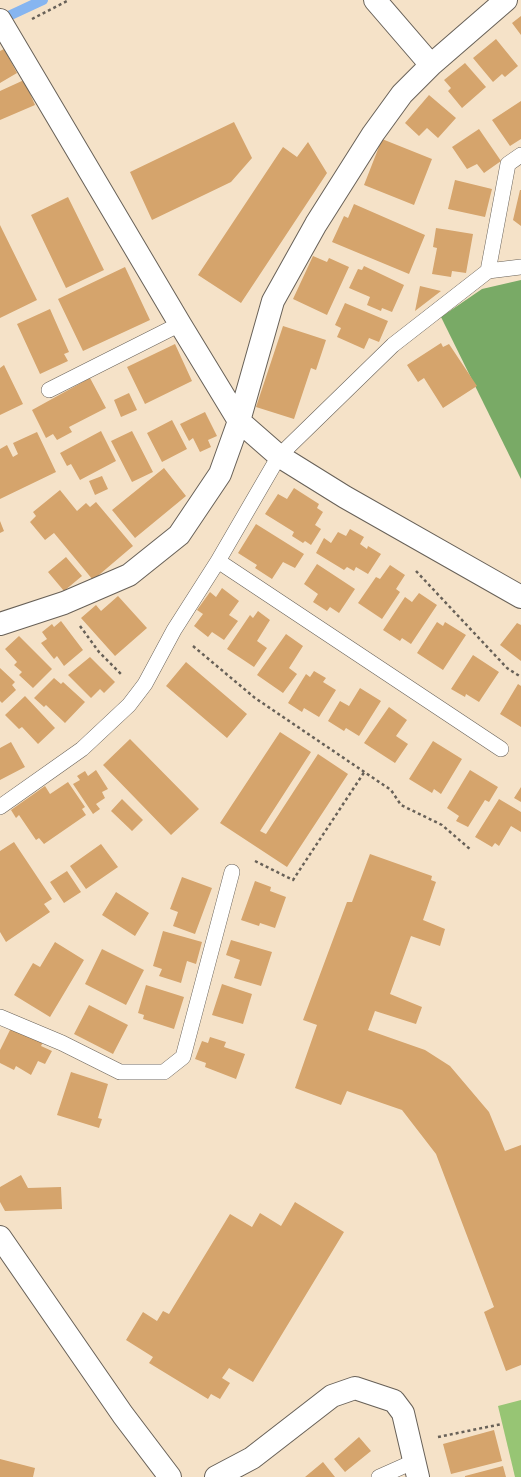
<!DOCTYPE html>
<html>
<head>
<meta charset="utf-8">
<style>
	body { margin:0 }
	canvas { display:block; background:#f5e2c8 }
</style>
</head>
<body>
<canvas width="521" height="1477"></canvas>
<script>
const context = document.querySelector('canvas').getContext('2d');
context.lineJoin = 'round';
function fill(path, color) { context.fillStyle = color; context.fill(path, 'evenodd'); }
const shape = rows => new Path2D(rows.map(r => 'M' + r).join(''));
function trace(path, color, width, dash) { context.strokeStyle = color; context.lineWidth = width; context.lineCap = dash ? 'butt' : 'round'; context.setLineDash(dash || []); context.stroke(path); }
fill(shape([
	[521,1400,521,1477,515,1477,498,1406]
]), '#97c574');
fill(shape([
	[521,280,521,479,441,317,482,289]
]), '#79aa66');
trace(shape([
	[0,20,43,0]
]), '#86b5f0', 10);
fill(shape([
	[521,16,521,35,512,23],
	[496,39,518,66,505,77,502,74,493,82,473,58],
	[4,49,17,73,0,83,0,51],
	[465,63,486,87,462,108,448,91,451,88,444,80],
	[24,80,35,105,0,120,0,91],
	[429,95,456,118,438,138,427,128,419,136,405,123],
	[521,101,521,139,510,146,492,120],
	[234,122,252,158,231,182,152,220,130,172],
	[479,129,501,161,484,173,477,164,467,169,452,147],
	[382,139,432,159,414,205,364,185],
	[308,142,327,173,241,303,198,275,283,147,297,157],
	[455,180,492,189,485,217,448,209],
	[520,190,521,190,521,226,513,220],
	[68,197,104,270,66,288,31,215],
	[354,204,425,235,409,274,332,242,344,216,348,218],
	[0,225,37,300,0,318],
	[436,228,473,234,466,273,452,271,451,277,432,274,437,248,433,247],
	[313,256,327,262,329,258,349,267,327,315,293,299],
	[364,266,404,285,392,312,382,308,381,311,367,305,370,297,349,288,358,269,362,270],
	[125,267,150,320,83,351,58,299],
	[420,286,441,291,415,311],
	[345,303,388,321,379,342,369,338,364,349,337,337,341,328,335,325],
	[50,309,69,352,64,354,68,361,40,374,17,324],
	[283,326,326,340,316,370,311,368,294,419,256,407],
	[441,343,443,347,449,344,477,386,443,408,424,378,418,382,407,365],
	[175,344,192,381,145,404,127,367],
	[4,365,23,404,0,415,0,368],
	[90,378,106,408,69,427,72,432,57,440,53,434,46,438,32,410],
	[129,393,137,410,121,417,114,400],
	[205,412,217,436,208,440,211,447,200,452,193,438,189,441,180,424],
	[172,420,187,449,162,462,147,433],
	[101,431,116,461,80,480,71,464,67,466,60,453],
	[132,431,153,472,132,482,111,441],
	[37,432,56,472,0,499,0,449,7,445,13,457,18,454,13,443],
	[164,468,186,496,135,538,112,510],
	[102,476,108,489,95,495,89,481],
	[294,488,319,504,317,508,323,512,315,525,321,529,311,545,305,541,303,543,292,536,294,532,265,514,278,494,287,499],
	[60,490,77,511,86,503,90,507,96,502,133,546,93,580,54,533,45,540,30,522,36,516,33,512],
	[0,521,4,531,0,533],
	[256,524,304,554,295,568,283,562,272,579,255,568,257,565,238,553],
	[350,529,364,537,360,544,367,549,368,546,381,554,368,574,356,567,354,571,347,567,344,570,316,553,324,538,331,543,338,532,346,536],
	[66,557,82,576,64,591,48,572],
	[317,564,355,589,339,613,330,607,327,611,313,602,318,594,304,584],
	[390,565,405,575,396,589,400,592,382,619,358,603,376,577,380,579],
	[222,588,239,601,229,615,238,621,224,640,212,632,208,637,194,626,203,614,197,610,210,592,216,597],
	[419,593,437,605,411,644,402,638,400,641,383,630,405,597,412,602],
	[118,596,147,628,115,656,81,618,96,605,101,611],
	[258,611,270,620,257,641,267,648,254,667,227,649,250,615,253,618],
	[61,621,83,650,64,666,57,656,54,659,41,643,47,639,42,632,52,624,54,627],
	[437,622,443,626,445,622,466,635,443,670,417,653],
	[517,623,521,625,521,661,500,645],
	[286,634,303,646,289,668,297,674,283,693,257,675],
	[19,636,52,669,33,688,19,675,22,672,14,665,17,662,5,649],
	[473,655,499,672,479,702,466,694,465,697,451,689],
	[90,657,115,682,104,693,100,689,91,698,68,675],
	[186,662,247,714,227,738,166,686],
	[0,668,15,682,12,685,16,690,2,703,0,701],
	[314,671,326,678,323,682,336,690,319,717,304,708,302,712,288,703,306,674,310,677],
	[54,678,61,684,63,682,85,702,65,723,46,705,44,707,34,698],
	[518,684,521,686,521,727,500,714],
	[360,688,381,701,359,736,346,728,344,731,328,721,340,701,349,706],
	[25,696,55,728,38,744,22,727,19,729,5,715],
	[389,707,407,720,396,736,408,744,395,763,364,743],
	[280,732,311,752,260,831,266,834,318,754,348,774,287,867,220,823],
	[130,739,199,809,171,835,103,765],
	[433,741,462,759,441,794,434,789,432,793,409,779],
	[11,742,25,767,0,780,0,748],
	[96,770,108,789,102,792,105,798,96,804,100,809,93,814,73,784,80,780,77,776,85,771,88,776],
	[470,770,498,787,489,802,485,800,468,827,456,821,459,816,447,808],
	[68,782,85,807,82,809,86,815,44,844,39,838,36,840,19,815,16,818,11,810,45,786,50,794],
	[521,787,521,802,514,798],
	[122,799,143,820,132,831,111,811],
	[499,799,521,812,521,832,511,826,499,846,495,843,492,847,475,837],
	[14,842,52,899,44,904,50,912,6,942,0,932,0,851],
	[101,844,118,867,86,889,70,866],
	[370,854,432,876,431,880,436,882,423,920,445,929,440,946,411,936,390,994,422,1007,416,1024,375,1011,368,1030,425,1050,450,1066,489,1112,505,1151,521,1145,521,1365,506,1371,484,1312,494,1307,436,1154,402,1110,347,1091,341,1105,295,1088,317,1025,303,1020,347,902,352,902],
	[67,871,81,892,64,903,50,882],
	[182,877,212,888,195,934,173,926,178,912,170,909],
	[255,881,271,887,270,891,286,897,275,928,260,923,259,926,241,920],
	[116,892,149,913,135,936,102,915],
	[163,931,202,942,196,964,187,961,181,983,159,976,162,969,153,966],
	[231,940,272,952,261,986,234,978,240,960,226,955],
	[55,942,84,960,50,1017,14,995,33,963,40,967],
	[102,949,144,970,126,1005,85,984],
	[222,984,252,994,243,1024,212,1015],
	[146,985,184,997,174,1029,143,1019,144,1015,138,1013],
	[89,1005,128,1025,113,1054,74,1034],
	[12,1026,43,1042,41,1046,52,1051,45,1064,38,1061,31,1075,16,1066,14,1070,0,1063,0,1050],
	[210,1037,226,1042,224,1047,245,1054,236,1079,205,1067,206,1063,195,1059,202,1041,208,1043],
	[71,1072,108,1084,98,1118,102,1119,99,1128,57,1115],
	[21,1175,28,1188,61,1187,62,1209,5,1211,0,1202,0,1187],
	[295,1202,344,1232,253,1382,229,1368,222,1378,230,1383,220,1399,211,1394,208,1399,149,1363,153,1357,126,1340,143,1312,157,1321,163,1311,169,1314,230,1214,252,1227,260,1213,281,1226],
	[494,1430,502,1461,451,1474,443,1444],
	[359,1437,371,1451,345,1472,334,1459],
	[0,1459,35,1468,33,1477,0,1477],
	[323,1462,335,1477,305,1477],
	[503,1466,506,1477,465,1477,465,1476]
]), '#d5a46c');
const lane = shape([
	[488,271,508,164,521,155],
	[49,390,180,324],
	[218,561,501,749],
	[0,807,82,749,129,705,145,684,174,630,218,561,279,456,393,345,488,271,521,267],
	[0,1017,62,1043,120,1072,164,1072,183,1057,232,872],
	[379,1477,415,1461]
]);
const street = shape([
	[375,0,431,65],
	[0,20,180,324,239,421,279,456,345,497,521,597],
	[0,624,64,603,129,575,179,535,220,474,239,421,273,301,316,224,373,134,402,94,431,65,506,0],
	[0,1237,123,1415,170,1477],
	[216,1477,252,1458,332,1396,355,1388,394,1401,403,1413,418,1477]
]);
trace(lane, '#686158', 16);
trace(street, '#686158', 24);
trace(shape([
	[32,19,69,0],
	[416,571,507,668,521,677],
	[80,626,99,652,121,674],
	[193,646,255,698,391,790,401,805,442,825,471,850],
	[255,861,293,880,365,771],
	[438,1437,502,1424]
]), '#686158', 2.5, [3, 3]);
trace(lane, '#fff', 15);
trace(street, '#fff', 22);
</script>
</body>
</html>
